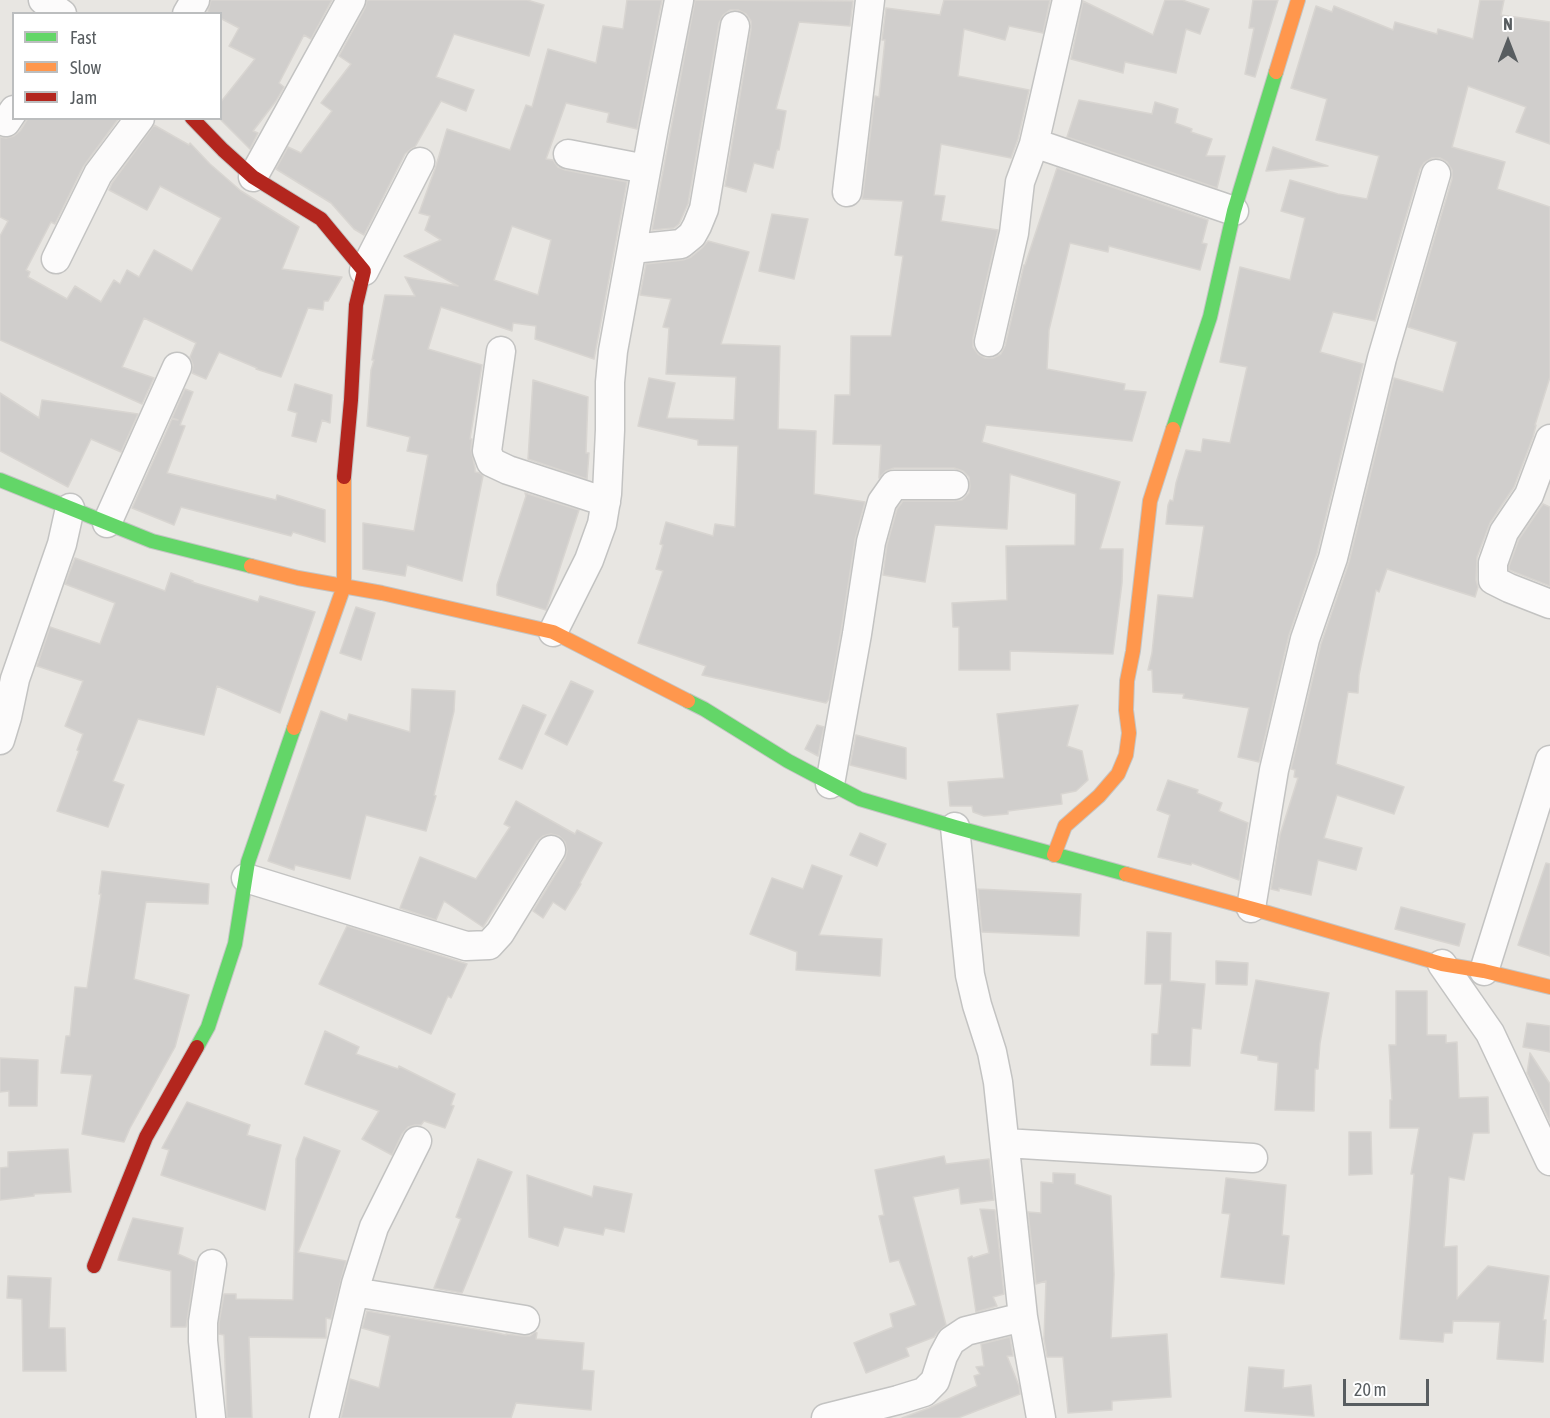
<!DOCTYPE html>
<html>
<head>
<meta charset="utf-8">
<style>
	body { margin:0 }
	#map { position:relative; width:1550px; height:1418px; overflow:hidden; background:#e8e6e2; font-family:"Asap Condensed",sans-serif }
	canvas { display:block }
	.legend { position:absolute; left:12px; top:12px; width:210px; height:108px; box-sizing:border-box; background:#fff; border:2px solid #bcbebf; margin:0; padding:8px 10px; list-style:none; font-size:18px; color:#585d60 }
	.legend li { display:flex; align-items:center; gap:12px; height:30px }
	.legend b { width:30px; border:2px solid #bcbebf }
	.north { position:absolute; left:1478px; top:12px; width:60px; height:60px; -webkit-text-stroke:4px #fff; paint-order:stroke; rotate:0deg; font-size:16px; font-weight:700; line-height:24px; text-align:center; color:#585d60 }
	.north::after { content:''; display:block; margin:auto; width:21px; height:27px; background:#585d60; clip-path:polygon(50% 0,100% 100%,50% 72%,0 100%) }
	.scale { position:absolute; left:1343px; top:1379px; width:86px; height:27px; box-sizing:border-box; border:3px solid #585d60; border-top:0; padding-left:8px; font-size:18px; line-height:21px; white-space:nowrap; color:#585d60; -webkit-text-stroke:4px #fff; paint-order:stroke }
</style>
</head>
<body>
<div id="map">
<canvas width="1550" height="1418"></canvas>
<ul class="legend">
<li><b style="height:8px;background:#63d668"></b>Fast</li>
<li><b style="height:8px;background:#ff974d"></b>Slow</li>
<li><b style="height:8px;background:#b3261e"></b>Jam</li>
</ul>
<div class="north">N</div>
<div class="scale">20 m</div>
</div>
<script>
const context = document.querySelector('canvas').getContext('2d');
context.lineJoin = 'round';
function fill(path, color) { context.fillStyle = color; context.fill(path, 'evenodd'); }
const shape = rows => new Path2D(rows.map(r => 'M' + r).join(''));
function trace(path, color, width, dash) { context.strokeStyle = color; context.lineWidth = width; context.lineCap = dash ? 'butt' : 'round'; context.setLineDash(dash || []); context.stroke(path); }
const building = shape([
	[211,0,332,0,311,39,304,35,279,83,284,87,276,101,253,131,258,133,250,149,219,118,220,118,220,103,255,59,229,46,239,28,220,18,220,14,212,14,208,11,211,0],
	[367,0,527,0,544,5,529,56,454,34,436,77,474,90,466,111,441,101,415,147,411,149,405,154,364,235,354,229,331,203,276,169,288,147,301,153,332,111,321,103,351,64,339,56,365,8,367,0],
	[627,0,662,0,637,129,607,122,609,113,566,103,546,159,553,160,558,167,565,170,627,182,594,359,535,339,536,326,513,323,512,331,441,307,428,349,482,365,470,439,472,439,471,449,475,468,475,472,480,473,483,476,462,581,407,565,405,576,363,569,363,523,414,531,428,455,407,451,410,437,367,426,371,370,374,360,372,360,385,295,415,296,405,277,458,286,404,256,441,240,425,230,430,216,419,213,435,169,447,129,510,150,526,105,532,107,548,49,596,63,603,26,623,29,627,0],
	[512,226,551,240,538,295,494,280,512,226],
	[695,0,853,1,850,26,799,22,776,109,786,111,779,150,777,150,773,168,754,163,746,192,725,186,751,29,751,21,746,14,738,10,730,10,723,15,719,23,688,204,679,224,674,228,652,230,695,0],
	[944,0,1050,0,1043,33,1009,26,1005,40,964,29,958,76,1029,90,1018,139,1011,158,941,144,934,195,945,196,941,221,998,230,973,338,973,347,978,354,985,358,993,358,1001,354,1005,346,1024,265,1025,265,1057,168,1208,220,1202,243,1207,244,1200,270,1109,246,1108,252,1070,243,1049,330,1047,369,1125,384,1124,390,1146,392,1132,441,986,425,982,442,1120,482,1100,549,1123,549,1122,583,1113,654,1010,651,1010,670,959,670,959,627,953,627,952,603,1007,600,1006,546,1075,545,1076,494,1010,474,1007,529,935,525,925,582,883,575,887,545,897,509,903,501,954,501,962,500,969,493,970,486,969,477,963,471,954,468,894,468,886,471,879,478,881,445,833,444,835,395,850,395,851,336,891,336,903,256,895,255,903,201,862,199,863,194,875,96,879,97,885,40,882,40,886,8,940,15,944,0],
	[1165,0,1182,0,1209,9,1200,34,1186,29,1176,73,1125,62,1123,73,1071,59,1083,1,1153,35,1165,0],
	[1253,0,1278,0,1255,77,1245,74,1254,28,1249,28,1253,0],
	[1480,0,1504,0,1501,15,1550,22,1550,144,1516,132,1526,107,1468,86,1452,147,1505,162,1497,189,1550,207,1550,377,1535,425,1536,425,1533,437,1514,487,1490,523,1477,557,1476,580,1478,587,1475,597,1387,569,1379,592,1376,590,1359,675,1358,693,1348,692,1336,764,1404,787,1394,814,1337,795,1324,838,1362,848,1356,870,1318,860,1311,895,1279,888,1279,891,1271,889,1280,835,1298,778,1294,777,1295,770,1291,769,1321,644,1349,562,1394,378,1443,392,1457,342,1408,327,1452,179,1452,170,1447,162,1440,158,1432,158,1424,163,1420,169,1375,321,1333,312,1320,352,1363,364,1317,553,1289,635,1259,762,1238,757,1249,708,1183,698,1184,694,1153,692,1152,670,1148,670,1152,653,1158,595,1193,598,1204,526,1166,524,1168,505,1170,500,1173,501,1176,483,1186,450,1201,452,1203,439,1230,443,1247,367,1220,362,1240,267,1290,280,1305,218,1281,211,1290,180,1338,194,1367,199,1379,156,1316,140,1327,99,1291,88,1316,6,1332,12,1334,6,1393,30,1395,22,1437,34,1438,29,1473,39,1480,0],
	[1079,100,1152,114,1155,102,1178,109,1175,123,1192,129,1191,132,1212,139,1206,156,1225,156,1217,188,1067,137,1079,100],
	[28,118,119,118,83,167,55,224,51,222,26,270,30,272,28,277,67,299,75,286,101,302,114,280,120,284,127,270,139,277,154,250,192,271,221,218,160,186,147,210,109,190,112,183,154,125,189,145,190,143,210,164,241,191,299,227,282,269,342,277,328,301,324,301,323,310,308,308,281,377,256,369,257,368,219,352,206,379,192,373,193,365,190,357,196,343,144,318,122,367,154,378,142,404,0,340,0,236,8,221,0,217,0,137,6,138,14,136,20,131,28,118],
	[1273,147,1328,166,1266,171,1273,147],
	[772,214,808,219,794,279,759,271,772,214],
	[708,241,749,252,721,344,780,346,778,429,816,431,814,494,865,502,855,540,841,631,829,699,826,703,702,675,706,666,638,643,663,571,656,569,663,545,660,544,666,522,713,536,715,524,735,527,738,446,698,445,698,440,638,426,649,378,675,383,667,418,734,420,736,377,666,374,669,328,663,327,671,299,640,295,646,264,683,260,691,257,702,248,708,241],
	[533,380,588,397,586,453,589,453,587,479,528,459,533,380],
	[295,384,332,395,330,423,322,420,316,442,292,436,297,413,288,410,295,384],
	[185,389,193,392,180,425,185,426,167,473,276,500,277,495,325,510,325,542,293,532,291,536,181,507,174,525,132,508,172,419,178,420,172,418,185,389],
	[0,393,39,418,42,400,138,414,121,452,91,439,68,487,0,451,0,393],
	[525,493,579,510,546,610,497,595,497,585,526,496,525,493],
	[1543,504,1550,507,1550,586,1509,570,1509,566,1519,539,1543,504],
	[75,558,165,591,171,573,193,581,192,582,258,602,260,596,315,612,280,713,217,686,204,735,138,719,113,781,124,785,108,827,57,811,79,751,77,750,83,734,65,726,83,681,37,666,50,627,100,644,115,603,65,584,75,558],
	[356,607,375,613,361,660,340,653,356,607],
	[571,681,593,691,593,692,567,745,545,734,571,681],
	[412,689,455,691,454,711,434,795,436,796,426,831,366,815,350,879,295,865,294,870,268,861,321,711,347,721,349,714,410,732,412,689],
	[523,705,546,715,522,769,499,759,523,705],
	[1078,705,1067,746,1082,751,1088,780,1076,791,1061,794,1062,804,1008,811,1008,814,984,816,973,812,972,806,950,806,948,782,1004,778,997,714,1078,705],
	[817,725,824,727,818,756,805,749,817,725],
	[856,735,906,748,906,779,850,765,856,735],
	[1168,780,1198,790,1197,793,1222,803,1219,811,1248,823,1239,880,1192,863,1191,865,1158,857,1170,815,1157,810,1168,780],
	[516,801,575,834,577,830,602,843,580,883,581,884,565,910,553,902,543,918,533,911,565,859,567,851,565,842,559,836,551,834,543,836,537,841,483,927,444,901,436,920,400,908,420,857,476,879,510,827,504,824,516,801],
	[860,833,886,844,877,866,850,855,860,833],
	[1546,863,1550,864,1550,956,1518,945,1546,863],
	[812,865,842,876,819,935,882,939,880,976,796,970,797,952,750,934,772,878,803,889,812,865],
	[102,871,209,884,208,904,146,902,134,979,189,995,175,1047,130,1128,124,1142,82,1134,92,1075,61,1073,66,1036,70,1036,75,987,87,988,101,894,99,894,102,871],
	[978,889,1081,894,1079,936,982,932,978,889],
	[1401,907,1465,924,1459,946,1395,929,1401,907],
	[347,926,467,964,451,998,448,996,431,1034,319,984,347,926],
	[1147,932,1171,933,1170,981,1205,984,1201,1029,1192,1028,1190,1066,1151,1065,1152,1034,1158,1034,1162,984,1145,984,1147,932],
	[1216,961,1248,963,1247,985,1216,984,1216,961],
	[1256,980,1329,993,1320,1043,1318,1069,1315,1069,1314,1111,1275,1110,1278,1063,1258,1060,1258,1056,1241,1053,1256,980],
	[1396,991,1427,991,1427,1035,1446,1035,1446,1043,1457,1042,1459,1098,1488,1097,1489,1133,1473,1133,1464,1180,1449,1177,1444,1247,1457,1246,1457,1299,1488,1266,1549,1276,1543,1320,1546,1320,1543,1362,1497,1359,1500,1322,1453,1321,1452,1333,1444,1333,1443,1342,1400,1339,1414,1174,1411,1174,1419,1128,1390,1128,1390,1100,1392,1100,1389,1045,1396,1045,1396,991],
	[1527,1023,1550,1026,1550,1052,1523,1047,1527,1023],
	[325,1031,359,1047,356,1054,398,1069,399,1066,455,1094,451,1105,454,1106,445,1128,424,1121,421,1125,415,1125,408,1127,402,1134,392,1155,362,1139,379,1111,305,1084,325,1031],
	[1530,1053,1550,1084,1550,1122,1527,1073,1530,1053],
	[0,1058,38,1060,37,1106,9,1106,9,1091,0,1092,0,1058],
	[187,1102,250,1125,247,1135,281,1145,265,1210,161,1175,169,1150,162,1148,187,1102],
	[1349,1132,1371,1132,1372,1174,1349,1175,1349,1132],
	[304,1137,340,1151,298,1252,346,1261,331,1319,326,1318,326,1338,249,1337,252,1418,227,1418,224,1335,219,1334,219,1323,224,1294,236,1294,236,1299,293,1300,296,1159,304,1137],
	[68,1149,71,1192,34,1194,34,1196,0,1200,0,1168,8,1167,8,1152,68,1149],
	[944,1156,946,1164,989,1159,994,1200,961,1204,959,1188,913,1197,946,1325,937,1333,934,1337,906,1348,909,1356,866,1373,854,1343,893,1327,890,1314,916,1305,899,1260,890,1262,879,1216,884,1215,875,1170,944,1156],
	[478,1159,512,1172,462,1293,434,1288,461,1219,456,1217,478,1159],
	[1053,1173,1075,1174,1075,1184,1111,1196,1114,1275,1111,1338,1167,1334,1171,1397,1112,1401,1112,1410,1068,1413,1063,1357,1047,1357,1044,1339,1046,1281,1036,1284,1028,1212,1041,1213,1041,1182,1053,1183,1053,1173],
	[527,1175,592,1197,594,1186,632,1194,624,1232,605,1228,603,1235,564,1227,558,1246,529,1237,527,1175],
	[1226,1178,1286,1185,1282,1235,1289,1236,1284,1284,1221,1277,1230,1214,1222,1213,1226,1178],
	[980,1209,995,1210,1004,1294,993,1297,997,1306,976,1312,968,1258,972,1256,973,1258,989,1253,980,1209],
	[133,1218,183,1228,178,1254,196,1262,186,1327,171,1327,171,1271,118,1260,120,1253,133,1218],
	[8,1276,51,1278,49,1328,65,1328,66,1371,23,1371,22,1299,7,1298,8,1276],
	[367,1311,493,1332,506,1335,506,1334,523,1336,530,1336,535,1332,537,1333,536,1339,584,1343,582,1370,594,1371,591,1410,516,1403,511,1418,341,1418,350,1379,379,1388,390,1336,362,1328,367,1311],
	[1010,1337,1013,1356,1007,1356,1019,1386,1020,1394,958,1418,902,1418,929,1408,977,1386,974,1376,980,1374,976,1367,984,1366,981,1344,1010,1337],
	[1249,1367,1284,1370,1283,1388,1311,1385,1314,1416,1245,1411,1249,1367]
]);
fill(building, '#d0cecc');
trace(building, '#d8d5d1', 1.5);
const street = shape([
	[43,0,62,14],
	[1067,0,1034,144,1046,147,1234,211],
	[187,14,195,0],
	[6,122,14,110],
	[568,154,646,169],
	[253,177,351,0],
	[847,192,870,0],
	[632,249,681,244,692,235,697,226,704,209,735,26],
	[56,259,98,174,140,118],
	[364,271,420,162],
	[989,342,1014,233,1020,182,1034,144],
	[501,351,487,451,491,462,508,470,606,502],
	[1550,439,1529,495,1504,532,1493,563,1493,580,1509,588,1550,604],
	[107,523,177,367],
	[553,632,589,560,602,524,607,494,610,430,610,382,613,351,654,127,679,0],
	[0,740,7,717,15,679,62,544,70,508],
	[830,784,857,634,871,542,882,502,894,485,954,485],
	[955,827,970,975,977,1005,992,1052,998,1082,1023,1317,1041,1418],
	[246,878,466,946,489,945,500,933,551,850],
	[1251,908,1274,770,1305,639,1333,558,1382,358,1436,174],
	[1442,964,1490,1033,1550,1161],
	[1484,971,1550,760],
	[1005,1143,1253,1158],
	[354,1292,525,1320],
	[211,1418,203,1341,203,1322,212,1264],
	[324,1418,356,1284,374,1227,417,1141],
	[826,1418,898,1400,924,1392,935,1381,943,1356,951,1341,966,1331,1023,1317]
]);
const fast = shape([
	[1173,429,1210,317,1234,211,1276,72],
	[0,480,152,541,251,566],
	[688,701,704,709,788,761,860,799,955,827,1126,874],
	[197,1047,208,1027,235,944,248,862,294,728]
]);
const slow = shape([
	[1276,72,1298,0],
	[251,566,298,578,382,593,553,632,688,701],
	[294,728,344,586,344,477],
	[1054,855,1065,826,1099,796,1118,774,1126,755,1129,733,1126,710,1127,681,1133,651,1150,501,1173,429],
	[1126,874,1268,913,1442,964,1484,971,1550,987]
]);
const jam = shape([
	[192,118,223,150,253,177,321,219,364,271,356,305,351,400,344,477],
	[94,1266,146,1137,197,1047]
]);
trace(street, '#c3c3c2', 31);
trace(fast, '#c4c5c4', 16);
trace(slow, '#c4c5c4', 16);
trace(jam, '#c4c5c4', 16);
trace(street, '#fcfbfb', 28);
trace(fast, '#63d668', 14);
trace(slow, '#ff974d', 14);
trace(jam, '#b3261e', 14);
</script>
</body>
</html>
